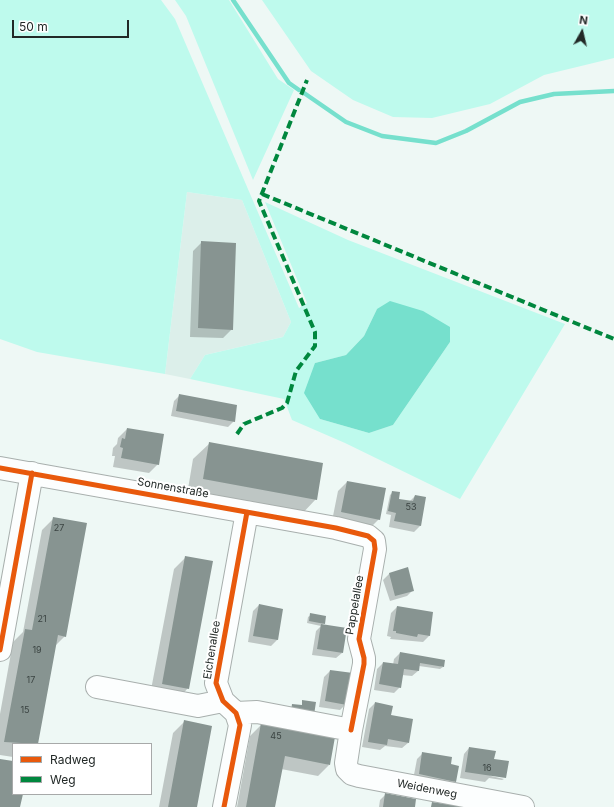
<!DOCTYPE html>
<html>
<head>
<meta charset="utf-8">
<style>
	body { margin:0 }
	#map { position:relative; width:614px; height:807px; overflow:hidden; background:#eef8f5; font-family:Inter,sans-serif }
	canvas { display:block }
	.legend { position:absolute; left:12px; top:743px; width:140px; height:52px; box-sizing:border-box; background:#fff; border:1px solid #a7a9a9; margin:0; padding:5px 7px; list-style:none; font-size:12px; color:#222927 }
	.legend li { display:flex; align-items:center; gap:8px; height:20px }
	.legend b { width:20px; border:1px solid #a7a9a9 }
	.north { position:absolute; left:562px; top:12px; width:40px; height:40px; -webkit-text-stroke:3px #fff; paint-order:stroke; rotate:8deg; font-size:11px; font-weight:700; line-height:16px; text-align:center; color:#222927 }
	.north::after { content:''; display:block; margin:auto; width:14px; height:18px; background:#222927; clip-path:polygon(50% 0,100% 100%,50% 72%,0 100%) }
	.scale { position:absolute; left:12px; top:20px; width:117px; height:18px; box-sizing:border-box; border:2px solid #222927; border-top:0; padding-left:5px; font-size:12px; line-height:14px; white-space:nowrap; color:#222927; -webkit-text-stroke:3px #fff; paint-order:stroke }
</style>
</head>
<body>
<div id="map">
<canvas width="614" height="807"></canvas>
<ul class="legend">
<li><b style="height:5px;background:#e8590c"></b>Radweg</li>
<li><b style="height:5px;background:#00873e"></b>Weg</li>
</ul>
<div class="north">N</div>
<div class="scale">50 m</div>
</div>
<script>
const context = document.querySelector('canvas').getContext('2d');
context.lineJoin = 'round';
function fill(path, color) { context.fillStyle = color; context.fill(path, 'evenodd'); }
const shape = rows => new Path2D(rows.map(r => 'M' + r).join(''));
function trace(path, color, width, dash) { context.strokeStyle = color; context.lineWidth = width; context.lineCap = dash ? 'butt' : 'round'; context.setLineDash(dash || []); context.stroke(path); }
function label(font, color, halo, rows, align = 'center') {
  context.font = font + ' Inter,sans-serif'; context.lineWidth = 4; context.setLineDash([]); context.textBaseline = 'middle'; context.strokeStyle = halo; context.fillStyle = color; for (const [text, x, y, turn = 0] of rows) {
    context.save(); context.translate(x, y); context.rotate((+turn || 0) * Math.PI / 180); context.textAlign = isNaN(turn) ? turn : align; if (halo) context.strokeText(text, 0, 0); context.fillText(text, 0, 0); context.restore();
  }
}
fill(shape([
	[187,192,242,200,291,322,283,337,205,355,190,379,165,374]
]), '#dcefea');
fill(shape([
	[0,0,161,0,175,19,299,308,307,303,265,202,348,240,565,324,460,499,345,443,292,420,284,399,190,379,205,355,283,337,291,322,242,200,187,192,165,374,37,352,0,339],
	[377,309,450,342,393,425,369,433,320,419,315,363,346,355,364,336],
	[175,0,229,0,278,79,294,90,253,180,186,16],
	[262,0,614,0,614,58,544,75,490,104,432,118,393,117,353,100,311,71]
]), '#befaed');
fill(shape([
	[390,301,423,311,450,327,450,342,393,425,369,433,320,419,304,393,315,363,346,355,364,336,377,309]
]), '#76e0cd');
fill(shape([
	[202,242,232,329,223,338,190,337,193,251],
	[180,395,234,421,228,427,171,416,174,401],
	[127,429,158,464,149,473,113,467,115,456,112,456,113,448,117,444,118,438],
	[210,443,316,499,300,516,187,495,193,459],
	[347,482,379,519,370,528,332,521,338,491],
	[393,492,397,499,409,502,415,496,425,498,420,526,414,532,389,527,391,515,386,514,390,495],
	[54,518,65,636,55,646,37,744,13,744,13,757,0,755,0,714,13,642,23,632,42,530],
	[186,557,188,688,177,700,150,695,174,569],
	[407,568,413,590,407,596,390,601,383,580,389,574],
	[259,605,282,609,277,640,271,646,248,642,253,611],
	[397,607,432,613,429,636,423,642,390,639,391,637,387,636,391,613],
	[311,615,324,623,322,625,342,653,336,658,312,655,316,631,321,626,307,623,308,617],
	[400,653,443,667,440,669,419,666,418,671,412,676,402,675,400,687,394,693,374,690,377,669,383,663,393,665,394,659],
	[330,671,346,704,340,710,319,707,324,677],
	[375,703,390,716,408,743,402,748,385,746,380,750,362,747,369,709],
	[185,721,196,807,159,807,173,733],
	[262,724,329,765,318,776,281,769,274,807,237,807,250,736],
	[469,748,491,776,504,779,502,780,489,778,485,782,460,778,464,754],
	[423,753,449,767,455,781,452,784,413,780,417,759],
	[386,794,414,807,379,807,380,800]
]), '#0003');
trace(shape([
	[233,0,289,83,299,90],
	[304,93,346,122,382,136,436,143,466,131,520,102,554,94,614,91]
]), '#76e0cd', 4.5);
fill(shape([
	[201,241,236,243,233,330,198,328],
	[179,394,237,405,235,422,176,411],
	[127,428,164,434,159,465,121,458,123,448,120,447,122,438,125,439],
	[209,442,323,463,317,500,203,479],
	[347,481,386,488,380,520,341,512],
	[392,491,400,492,399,499,413,501,415,495,426,497,421,526,394,521,396,513,388,511],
	[53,517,87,523,66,637,58,635,38,744,4,742,25,629,32,630],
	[185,556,213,561,189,689,162,684],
	[408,567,414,591,395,596,389,573],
	[259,604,283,609,278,640,253,636],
	[397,606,433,612,430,636,418,634,417,637,396,633,396,631,393,631],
	[310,613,326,616,325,624,309,621],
	[321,624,347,628,343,653,317,649],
	[400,652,445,660,444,667,420,663,419,671,404,669,401,688,379,684,383,662,398,664],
	[330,670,353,673,347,705,325,701],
	[302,700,316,702,314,715,291,712,292,704,302,705],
	[375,702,393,706,391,715,413,719,409,743,388,739,387,745,368,742],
	[184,720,212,726,197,807,168,807],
	[261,723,335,737,330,765,285,756,275,807,246,807],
	[469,747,496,751,494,759,509,761,506,778,465,772],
	[422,752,452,757,451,764,459,766,456,782,419,774],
	[0,759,13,761,13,794,23,794,20,807,0,807],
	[385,793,416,799,415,807,383,807],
	[432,802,459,806,459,807,431,807]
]), '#879491');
const minor = shape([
	[0,468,336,528,368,536,374,541,375,549,359,639,364,658,364,664,351,730],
	[0,650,32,473],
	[97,687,198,706,223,701],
	[236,713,257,712,351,730,346,763,347,769,352,774,359,776,523,807],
	[224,807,240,725,236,713,223,701,216,683,247,512]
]);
trace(minor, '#a8afad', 24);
trace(minor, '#fcfefe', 22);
trace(shape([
	[262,194,614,339],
	[237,434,244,424,282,408,287,403,296,371,315,346,315,332,259,201,307,80]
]), '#00873e', 4, [8, 4]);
trace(shape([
	[0,468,336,528,368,536,374,541,375,549,359,639,364,658,364,664,351,730],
	[0,650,32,473],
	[224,807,240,725,236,713,223,701,216,683,247,512]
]), '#e8590c', 5);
label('9px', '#3b4442', null, [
	["53",411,507],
	["27",59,528],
	["21",42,619],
	["19",37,650],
	["17",31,680],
	["15",25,710],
	["45",276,736],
	["16",487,768]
]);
label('11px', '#222927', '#fff', [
	["Sonnenstraße",173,488,10],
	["Pappelallee",355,605,-80],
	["Eichenallee",212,650,-81],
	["Weidenweg",427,789,11]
]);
</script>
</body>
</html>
